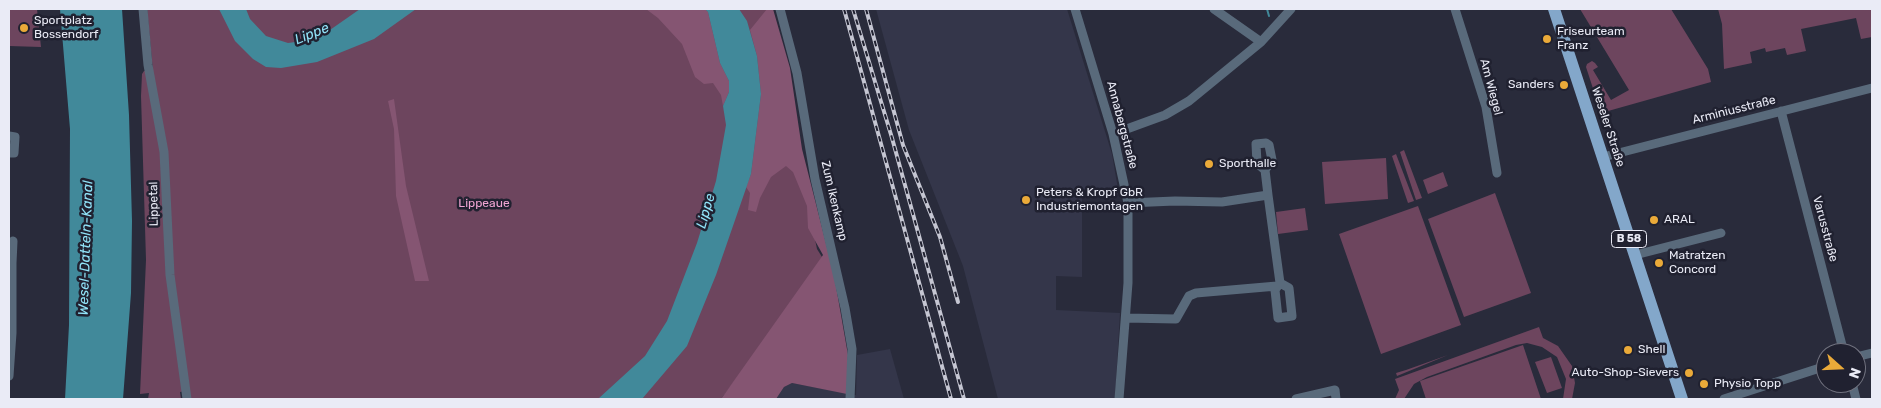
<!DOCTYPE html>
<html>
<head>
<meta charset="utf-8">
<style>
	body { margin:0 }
	#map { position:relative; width:1881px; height:408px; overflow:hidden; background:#292b3b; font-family:Rubik,sans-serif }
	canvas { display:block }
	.frame { position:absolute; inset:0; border:10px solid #eaebf6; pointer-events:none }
	.north { position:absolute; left:1816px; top:343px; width:50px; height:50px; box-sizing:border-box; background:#202130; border:1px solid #71727f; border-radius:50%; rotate:110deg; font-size:14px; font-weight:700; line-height:20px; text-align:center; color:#eaebf6 }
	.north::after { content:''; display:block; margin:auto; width:18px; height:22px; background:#eaaa39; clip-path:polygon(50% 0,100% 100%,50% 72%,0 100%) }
</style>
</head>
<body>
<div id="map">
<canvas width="1881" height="408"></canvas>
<div class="frame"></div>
<div class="north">N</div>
</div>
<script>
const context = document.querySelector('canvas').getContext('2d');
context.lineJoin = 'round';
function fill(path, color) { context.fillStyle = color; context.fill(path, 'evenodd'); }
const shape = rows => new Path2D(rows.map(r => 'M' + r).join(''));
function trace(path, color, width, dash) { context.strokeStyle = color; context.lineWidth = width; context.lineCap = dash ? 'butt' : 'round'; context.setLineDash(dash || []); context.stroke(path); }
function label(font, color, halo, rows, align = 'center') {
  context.font = font + ' Rubik,sans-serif'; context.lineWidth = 5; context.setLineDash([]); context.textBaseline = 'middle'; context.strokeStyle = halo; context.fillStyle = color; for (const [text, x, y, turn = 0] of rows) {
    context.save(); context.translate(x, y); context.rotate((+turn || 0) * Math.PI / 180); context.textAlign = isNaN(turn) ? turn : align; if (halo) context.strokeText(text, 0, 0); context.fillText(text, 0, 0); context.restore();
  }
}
fill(shape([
	[876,9,1067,9,1112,154,1119,195,1082,189,1082,277,1056,276,1056,310,1120,313,1115,399,998,399,963,266,909,130],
	[890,349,904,399,776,399,784,387,792,383,856,395,857,355]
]), '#34364a');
fill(shape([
	[9,9,37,9,41,47,9,46],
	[147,9,767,9,817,249,822,257,821,267,721,399,189,399,173,279],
	[1580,9,1671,9,1708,69,1711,82,1601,113,1586,67,1587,64,1592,61,1595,63,1598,67,1593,70,1611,100,1629,90],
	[1718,9,1872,9,1872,37,1861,39,1856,18,1801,29,1806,51,1787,55,1785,48,1766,52,1765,48,1750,52,1752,63,1724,69,1722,24],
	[144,71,146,71,158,124,185,391,180,392,181,399,148,399,149,393,140,394,146,260,141,96,142,74],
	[1404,150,1422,198,1416,200,1400,152],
	[1396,154,1414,201,1408,203,1392,156],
	[1386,158,1388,199,1325,204,1322,162],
	[1443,172,1448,186,1428,194,1423,180],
	[1495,193,1531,293,1464,317,1428,219],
	[1418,206,1461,325,1381,354,1339,234],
	[1305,208,1308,230,1278,234,1276,212],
	[1539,327,1543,338,1558,346,1572,366,1575,383,1572,399,1563,399,1566,379,1557,357,1542,347,1527,343,1516,345,1427,377,1414,384,1404,399,1395,399,1399,390,1395,379],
	[1523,345,1541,399,1426,399,1420,381],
	[1448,355,1397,376,1396,373,1406,370],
	[1551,357,1562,388,1547,393,1535,362]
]), '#6d455e');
fill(shape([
	[646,9,705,9,708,12,720,63,729,81,729,92,723,106,721,95,713,83,704,84,695,77,682,44,658,18],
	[767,9,773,9,790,68,802,149,834,275,848,355,847,394,792,383,784,387,776,399,721,399,823,255,808,228,807,206,793,172,786,166,771,177,760,198,756,212,748,210,750,193,746,187,751,174,761,94,757,56,750,30],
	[394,99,406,186,429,281,415,281,396,196,394,129,388,101]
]), '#855572');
fill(shape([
	[60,9,122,9,129,115,132,221,131,293,123,399,65,399,69,325,70,129],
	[219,9,246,9,250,19,266,36,288,43,317,39,360,9,416,9,374,39,317,62,281,68,266,67,253,59,235,41],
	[705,9,739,9,747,21,757,56,761,94,751,174,716,275,687,346,642,399,598,399,645,356,667,321,697,243,716,181,726,125,723,106,729,92,729,81,720,63,708,12]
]), '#41899a');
trace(shape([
	[1267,9,1269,16]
]), '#41899a', 2);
trace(shape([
	[143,9,148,65,164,152,170,275,187,399],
	[780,9,797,73,815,179,845,308,852,349,850,399],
	[1075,9,1113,134,1128,203,1128,283,1119,399],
	[1214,9,1261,42],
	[1455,9,1486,107,1497,173],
	[1781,111,1844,353],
	[1113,134,1165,115,1189,101,1261,42,1291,9],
	[9,136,15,137,14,153,9,153],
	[1603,157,1872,88],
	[1265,170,1257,163,1256,144,1266,143,1269,145,1272,160,1265,170,1268,195],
	[1128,203,1175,201,1222,202,1268,195,1280,283,1275,290,1278,318,1292,316,1289,288,1280,283],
	[1635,255,1721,233],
	[9,262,12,263,12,333,9,333],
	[12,263,13,241],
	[1126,318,1176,319,1189,296,1196,293,1277,286],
	[1856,357,1872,353],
	[9,376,12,333],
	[1852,383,1856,399],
	[1296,399,1335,390,1336,399],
	[1724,399,1826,366]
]), '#596a7b', 9);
trace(shape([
	[1554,9,1682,399]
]), '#83a7ca', 12);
const rail = shape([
	[844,9,951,399],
	[853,9,892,138,964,399],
	[866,9,903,145,940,237,958,302]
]);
trace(rail, '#c5c6d2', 4);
trace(rail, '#202130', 2, [5.5]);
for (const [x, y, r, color] of [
	[24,28,5,"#eaaa39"],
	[1547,39,5,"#eaaa39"],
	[1564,85,5,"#eaaa39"],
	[1209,164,5,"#eaaa39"],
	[1026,200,5,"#eaaa39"],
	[1654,220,5,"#eaaa39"],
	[1659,263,5,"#eaaa39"],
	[1628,350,5,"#eaaa39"],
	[1689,373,5,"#eaaa39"],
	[1704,384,5,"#eaaa39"]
]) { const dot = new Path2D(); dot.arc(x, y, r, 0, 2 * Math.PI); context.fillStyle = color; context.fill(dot); trace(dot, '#202130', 2); }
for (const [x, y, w] of [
	[1629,239,35]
]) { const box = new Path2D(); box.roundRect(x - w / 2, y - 8.5, w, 17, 4); context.fillStyle = '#202130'; context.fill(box); trace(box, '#eaebf6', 1); }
label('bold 11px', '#eaebf6', null, [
	["B 58",1629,239]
]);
label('12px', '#eaebf6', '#202130', [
	["Sportplatz",34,21],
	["Bossendorf",34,35],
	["Friseurteam",1557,32],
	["Franz",1557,46],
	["Sanders",1554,85,"right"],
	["Sporthalle",1219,164],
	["Peters & Kropf GbR",1036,193],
	["Industriemontagen",1036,207],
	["ARAL",1664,220],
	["Matratzen",1669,256],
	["Concord",1669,270],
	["Shell",1638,350],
	["Auto-Shop-Sievers",1679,373,"right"],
	["Physio Topp",1714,384]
], 'left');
label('12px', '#eaebf6', '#202130', [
	["Am Wiegel",1491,87,75],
	["Arminiusstraße",1734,110,-14],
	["Annabergstraße",1122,125,75],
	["Weseler Straße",1608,127,72],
	["Zum Ikenkamp",834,201,77],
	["Lippetal",154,204,-91],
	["Varusstraße",1825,229,75]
]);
label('12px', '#f1a5d4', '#202130', [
	["Lippeaue",484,204]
]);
label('italic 14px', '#91e3f8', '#202130', [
	["Lippe",312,34,-22],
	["Lippe",706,211,-74],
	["Wesel-Datteln-Kanal",86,248,-88]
]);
</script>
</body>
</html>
